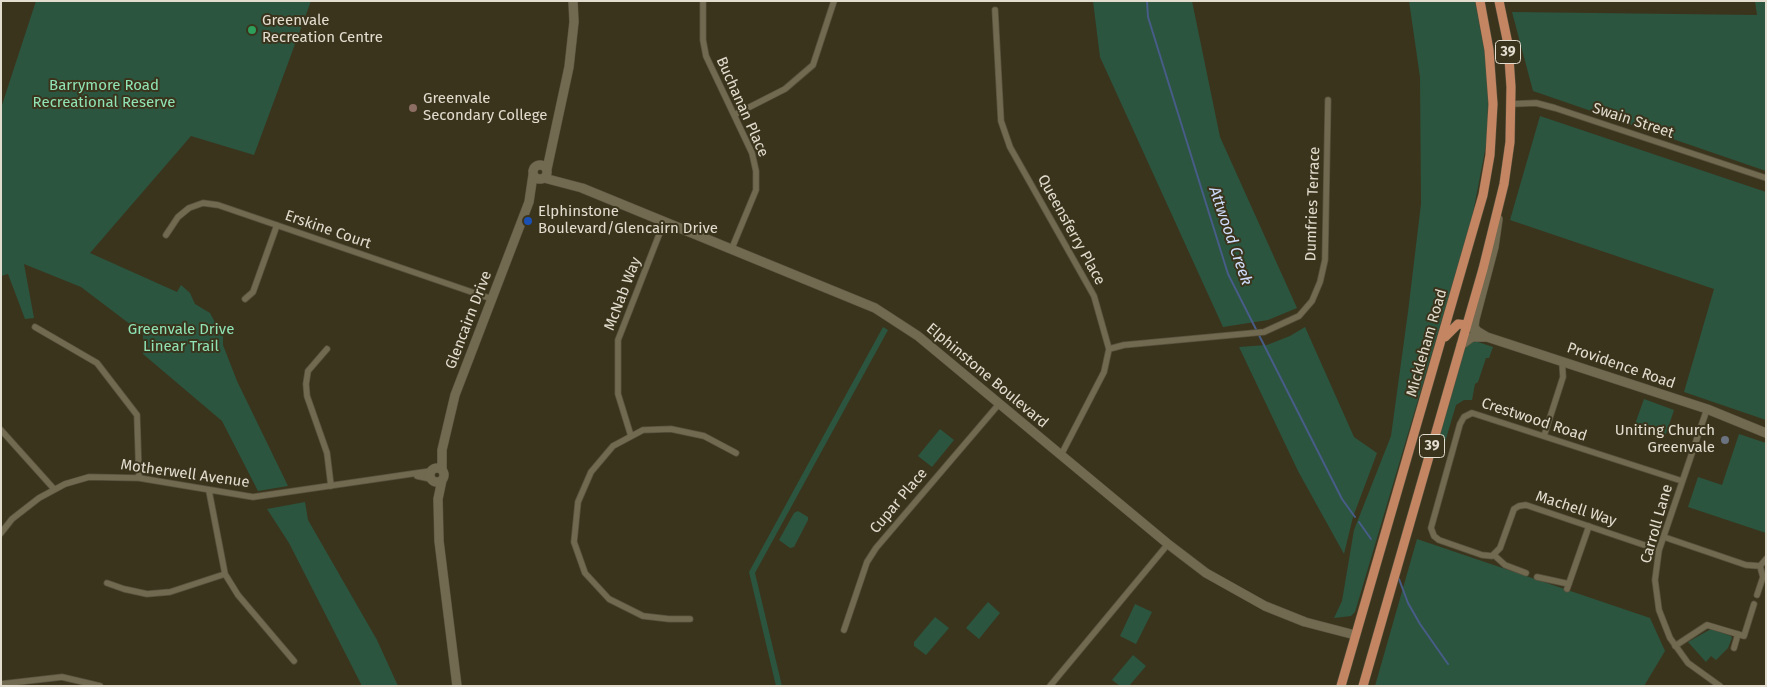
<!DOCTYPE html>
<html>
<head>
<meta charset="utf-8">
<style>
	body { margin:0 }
	#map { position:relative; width:1767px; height:687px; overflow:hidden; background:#3b341d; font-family:"Fira Sans",sans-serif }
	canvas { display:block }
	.frame { position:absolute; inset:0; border:2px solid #e2ddcf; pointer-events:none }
</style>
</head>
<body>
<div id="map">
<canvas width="1767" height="687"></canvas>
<div class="frame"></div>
</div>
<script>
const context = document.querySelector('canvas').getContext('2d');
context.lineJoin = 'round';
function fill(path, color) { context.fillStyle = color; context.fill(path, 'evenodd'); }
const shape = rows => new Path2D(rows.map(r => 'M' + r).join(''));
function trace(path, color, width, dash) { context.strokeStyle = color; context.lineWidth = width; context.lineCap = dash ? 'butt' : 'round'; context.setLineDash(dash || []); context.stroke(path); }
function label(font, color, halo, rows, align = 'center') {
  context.font = font + ' "Fira Sans",sans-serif'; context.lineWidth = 4; context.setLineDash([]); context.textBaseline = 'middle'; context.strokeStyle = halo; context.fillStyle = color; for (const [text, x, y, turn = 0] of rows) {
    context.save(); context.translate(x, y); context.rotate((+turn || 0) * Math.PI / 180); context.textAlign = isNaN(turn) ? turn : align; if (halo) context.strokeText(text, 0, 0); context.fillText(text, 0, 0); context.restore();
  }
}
fill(shape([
	[36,1,311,1,254,155,191,136,90,253,177,292,181,285,190,293,195,304,210,313,223,337,223,345,237,381,288,486,258,491,222,421,143,354,143,334,81,287,24,264,34,318,25,319,8,274,1,276,1,108],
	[1093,1,1192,1,1220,137,1297,308,1268,320,1223,327,1100,57],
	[1409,1,1475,1,1487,65,1488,100,1487,140,1472,218,1355,612,1351,616,1334,618,1342,601,1354,530,1391,436,1408,312,1421,204,1420,77],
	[1755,1,1766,1,1766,171,1533,91,1512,12,1757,15],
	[1540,116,1766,192,1766,420,1684,392,1714,289,1510,220],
	[883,327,888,330,755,573,782,686,776,686,749,572],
	[1305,327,1354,437,1377,453,1353,517,1344,554,1298,471,1239,347,1267,345,1290,336],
	[1475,341,1493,347,1489,358,1486,358,1478,382,1475,384,1472,400,1464,400,1456,405,1445,442,1437,439,1464,347],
	[1644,399,1674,410,1666,434,1634,427],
	[940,429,954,440,932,467,918,456],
	[1739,434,1766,443,1766,533,1688,507,1698,477,1722,485],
	[305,502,308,520,377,640,398,686,362,686,289,543,267,509],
	[798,511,808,517,808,520,794,547,790,548,779,540,794,513],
	[1417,539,1650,618,1665,651,1644,686,1375,686],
	[988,602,1000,613,979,639,966,628],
	[1135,604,1152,612,1136,644,1120,636],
	[935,617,949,628,926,655,914,646,914,642],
	[1711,629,1731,636,1732,638,1728,648,1716,660,1711,656,1706,662,1688,642],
	[1133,655,1146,666,1129,686,1120,686,1112,680]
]), '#2b553f');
trace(shape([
	[1147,1,1148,17,1228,274,1342,499,1355,517],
	[1359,522,1371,539],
	[1399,579,1408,603,1420,624,1448,664]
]), '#475c87', 2);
const street = shape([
	[703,1,703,40,706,56,752,153,756,171,756,190,732,248],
	[995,10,1001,121,1010,147,1094,296,1109,349,1104,372,1061,455],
	[1511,104,1536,103,1555,108,1766,178],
	[734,115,785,89,813,65,834,1],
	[166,235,178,217,189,208,203,203,218,205,492,299],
	[245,299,253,292,277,225],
	[35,327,97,363,137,415,139,478],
	[327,349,308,371,306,384,307,396,327,453,331,486],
	[1109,349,1124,345,1264,332,1299,316,1312,301,1320,282,1325,260,1328,100],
	[1707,409,1659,550,1655,580,1659,610,1670,638,1688,663,1720,686],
	[1,430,54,489],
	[631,436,618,394,618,340,664,222],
	[1544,436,1563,377,1562,361],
	[417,476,431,479],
	[209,491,225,574,238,595,294,661],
	[1,533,12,519,39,498,65,484,89,477,139,478,253,497,431,471],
	[1664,537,1746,565,1760,566,1766,559],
	[1659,550,1526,505,1519,506,1514,509,1500,548,1492,556,1482,555,1439,540,1434,536,1431,528,1460,424,1464,417,1472,413,1682,481],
	[1494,555,1505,565,1526,573],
	[1537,577,1569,584],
	[107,583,124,589,147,594,170,592,225,574],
	[1567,589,1589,526],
	[1757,595,1763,577,1760,566],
	[690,619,669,619,643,616,609,599,585,573,574,542,578,502,591,472,613,446,643,430,671,429,704,436,736,453],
	[844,630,867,562,876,548,999,404],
	[1675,646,1707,625,1744,636,1754,604],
	[1734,648,1738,634],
	[1,684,62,677,100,686],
	[1050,686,1168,544]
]);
const secondary = shape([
	'533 172a7 7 0 1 1 14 0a7 7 0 1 1-14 0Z',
	[547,169,569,67,574,22,573,1],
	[544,178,582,188,875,308,918,336,1168,544,1206,573,1265,606,1305,622,1355,635],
	[1467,325,1487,337,1707,409,1766,433],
	[1477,331,1474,327,1475,319,1494,247,1498,219],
	[1461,345,1472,337,1485,337],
	'430 475a7 7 0 1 1 14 0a7 7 0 1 1-14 0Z',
	[442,470,442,450,455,395,529,202,533,175],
	[442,480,438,499,439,541,457,686]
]);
const primary = shape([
	[1445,337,1458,324,1467,325],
	[1341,686,1483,195,1490,155,1493,104,1489,50,1480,1],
	[1363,686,1483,269,1504,184,1510,142,1511,87,1508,44,1499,1]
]);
trace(street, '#58523e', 7);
trace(secondary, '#58523e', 10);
trace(primary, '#58523e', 10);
trace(street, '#716950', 5.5);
trace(secondary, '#716950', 9);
trace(primary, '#c38562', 9);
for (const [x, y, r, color] of [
	[252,30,5,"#2e9e5b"],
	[413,108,5,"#8d6e63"],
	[528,221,5,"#1a4fb4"],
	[1725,440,5,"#6b7280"]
]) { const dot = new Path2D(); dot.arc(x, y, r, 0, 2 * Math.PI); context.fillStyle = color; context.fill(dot); trace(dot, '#3b341d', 2); }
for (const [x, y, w] of [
	[1508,52,25],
	[1432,446,25]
]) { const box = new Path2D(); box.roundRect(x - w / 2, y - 11.5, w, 23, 4); context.fillStyle = '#3b341d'; context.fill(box); trace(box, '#e2ddcf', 1); }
label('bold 14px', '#e2ddcf', null, [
	["39",1508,52],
	["39",1432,446]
]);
label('15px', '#e2ddcf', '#3b341d', [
	["Greenvale",262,21],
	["Recreation Centre",262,38],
	["Greenvale",423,99],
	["Secondary College",423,116],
	["Elphinstone",538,212],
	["Boulevard/Glencairn Drive",538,229],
	["Uniting Church",1715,431,"right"],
	["Greenvale",1715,448,"right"]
], 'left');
label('15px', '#8fe3b5', '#3b341d', [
	["Barrymore Road",104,86],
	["Recreational Reserve",104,103],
	["Greenvale Drive",181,330],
	["Linear Trail",181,347]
]);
label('15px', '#e2ddcf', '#3b341d', [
	["Buchanan Place",742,107,66],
	["Swain Street",1633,121,18],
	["Dumfries Terrace",1313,204,-88],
	["Erskine Court",328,230,19],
	["Queensferry Place",1071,230,61],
	["McNab Way",623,294,-69],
	["Glencairn Drive",469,320,-69],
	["Mickleham Road",1427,343,-74],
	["Providence Road",1621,366,19],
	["Elphinstone Boulevard",987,376,40],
	["Crestwood Road",1534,420,18],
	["Motherwell Avenue",185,474,8],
	["Cupar Place",899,501,-50],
	["Machell Way",1576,509,18],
	["Carroll Lane",1657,524,-74]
]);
label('italic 16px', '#cddbf8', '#3b341d', [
	["Attwood Creek",1230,236,71]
]);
</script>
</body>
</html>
